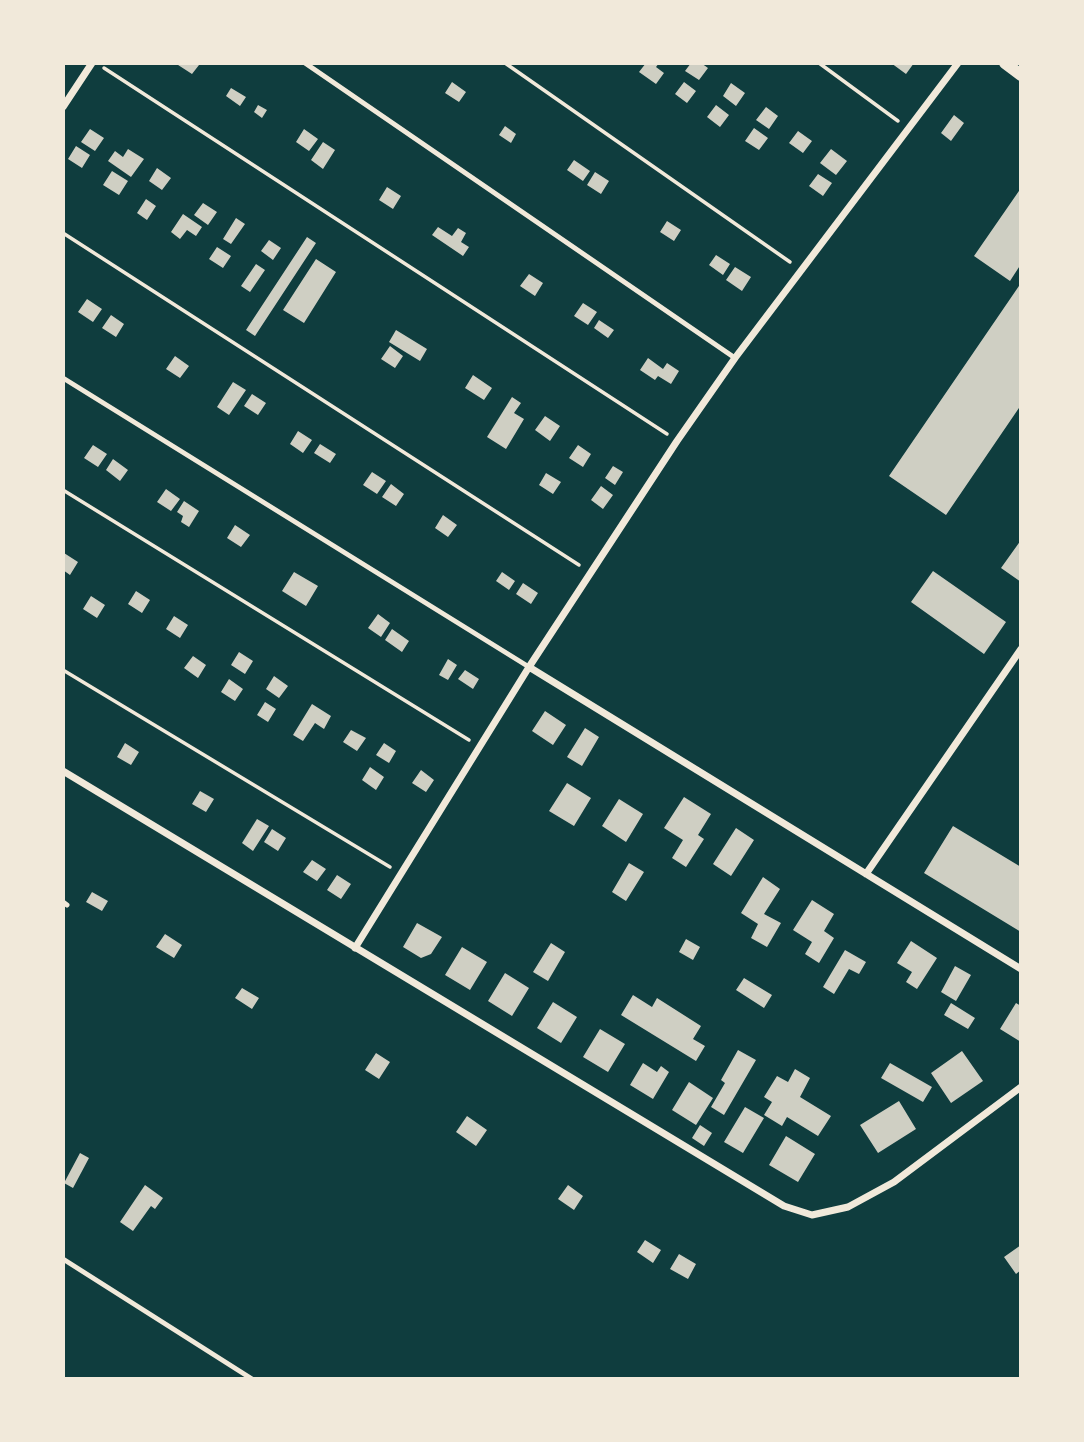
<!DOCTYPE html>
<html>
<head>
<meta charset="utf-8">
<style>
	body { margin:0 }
	#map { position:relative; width:1084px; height:1442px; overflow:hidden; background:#0f3d3e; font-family:"PT Serif",serif }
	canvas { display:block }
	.frame { position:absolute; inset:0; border:65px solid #f1e9da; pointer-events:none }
</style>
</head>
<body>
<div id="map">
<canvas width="1084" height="1442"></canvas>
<div class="frame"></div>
</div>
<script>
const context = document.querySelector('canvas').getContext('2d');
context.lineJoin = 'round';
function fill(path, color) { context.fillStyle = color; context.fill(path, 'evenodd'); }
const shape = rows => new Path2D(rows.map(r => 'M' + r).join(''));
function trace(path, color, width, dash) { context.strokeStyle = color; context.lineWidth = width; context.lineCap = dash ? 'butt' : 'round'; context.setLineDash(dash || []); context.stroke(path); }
fill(shape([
	[175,63,196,63,199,65,192,74],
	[646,63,659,63,656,67,664,73,656,84,639,72],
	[691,63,701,63,708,68,699,80,685,71],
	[891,63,914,63,906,74],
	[452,82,466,92,459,102,445,93],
	[684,82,696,91,687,103,675,94],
	[731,83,745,93,736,106,723,96],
	[231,88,246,97,240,106,226,96],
	[258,105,267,110,262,118,254,112],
	[716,105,729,115,720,127,707,117],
	[766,107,778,116,769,129,756,120],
	[954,115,964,123,951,141,941,133],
	[505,126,516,134,511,143,499,135],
	[754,128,768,138,759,150,745,141],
	[90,129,104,138,95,151,81,142],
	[304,129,318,139,309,151,296,142],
	[798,131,812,141,803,153,789,143],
	[323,142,335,150,323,169,311,160],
	[76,146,90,155,82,168,68,159],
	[128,149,144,159,131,177,108,161,115,151,123,157],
	[831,149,847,161,836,175,820,163],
	[574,160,590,171,583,181,567,170],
	[157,168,171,178,162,190,149,181],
	[112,171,128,181,119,195,103,185],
	[595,172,609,181,601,194,587,185],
	[818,174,832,183,823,196,809,186],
	[387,187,401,196,393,209,379,200],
	[1021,188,1021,264,1010,281,974,256],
	[146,199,156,206,147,220,137,213],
	[203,203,217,212,208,225,194,215],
	[183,214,202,227,196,236,187,230,180,239,171,232],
	[236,218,245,224,231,244,223,239],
	[667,221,681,230,674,241,660,232],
	[438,227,452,236,458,228,466,233,461,242,469,247,463,256,432,235],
	[307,237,316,243,255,336,246,330],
	[269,240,281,248,273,260,261,251],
	[217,247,231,256,223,268,209,259],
	[716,255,730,264,723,275,709,265],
	[316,259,336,272,304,323,283,310],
	[256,264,265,270,250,292,241,286],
	[735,267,751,277,742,291,726,280],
	[529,274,543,283,535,296,520,286],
	[1021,283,1021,405,946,515,889,476],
	[87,299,102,309,93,322,78,312],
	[583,303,597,312,588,325,574,316],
	[111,315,124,324,116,337,102,328],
	[599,320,614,330,608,338,594,328],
	[396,330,427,349,420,361,389,342],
	[390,346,403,356,395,368,381,359],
	[175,356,189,366,180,378,166,369],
	[648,358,663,369,667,363,679,371,671,384,658,376,655,380,640,370],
	[473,375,492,388,484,400,465,388],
	[233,382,246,390,229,415,217,407],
	[252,394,266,403,258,415,244,406],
	[512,397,521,403,514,413,524,419,506,449,487,437],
	[545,416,560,426,550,441,535,430],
	[298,431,312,440,303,453,290,444],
	[320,444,336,454,330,463,314,453],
	[93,445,107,454,98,467,84,458],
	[578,445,591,454,583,467,569,458],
	[113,459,128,470,120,481,106,470],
	[613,466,623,472,615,485,605,478],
	[372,472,386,481,377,494,363,485],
	[546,473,561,482,553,494,539,485],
	[391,484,404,494,396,506,382,497],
	[601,486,613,495,603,509,591,500],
	[166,489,180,499,171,511,157,502],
	[184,501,199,511,189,527,181,522,183,516,177,512],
	[443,515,457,525,448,537,435,528],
	[235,525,250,535,241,547,227,538],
	[1021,540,1021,582,1001,568],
	[64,553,78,562,70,575,63,570],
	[933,571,1006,622,984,654,911,602],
	[294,572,318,586,306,606,282,591],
	[502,572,515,581,509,590,496,581],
	[523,583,538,593,531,604,516,594],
	[136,591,150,600,142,613,128,604],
	[91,596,105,605,97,618,83,609],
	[378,614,390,623,381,637,368,628],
	[174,616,188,625,180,638,166,629],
	[392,629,409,641,402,652,385,640],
	[239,652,253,661,245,674,231,665],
	[193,656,206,665,198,678,184,668],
	[448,659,457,665,448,680,439,675],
	[465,670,479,679,473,689,458,679],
	[274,676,288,686,279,698,266,689],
	[229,679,243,689,235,701,221,692],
	[265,702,276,709,268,722,257,715],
	[312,704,331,716,324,729,315,723,303,741,293,735],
	[545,711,566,725,553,745,532,731],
	[585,728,599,737,582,766,567,757],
	[351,730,366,738,357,751,343,742],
	[125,743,139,752,131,765,117,757],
	[384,743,396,751,389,763,376,755],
	[370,767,384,777,376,790,362,780],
	[421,770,434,780,426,792,412,783],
	[567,783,591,798,574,826,549,811],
	[200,791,214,799,206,812,192,804],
	[684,797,711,814,698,835,704,839,686,867,672,858,683,840,664,828],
	[619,799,643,814,626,842,602,826],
	[257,819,269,826,253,851,242,843],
	[953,826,1021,867,1021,932,924,873],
	[736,828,754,840,731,876,713,864],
	[272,829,286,838,278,851,264,842],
	[312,860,326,869,317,881,303,872],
	[629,863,644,872,626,901,612,892],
	[337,875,351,884,341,899,327,890],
	[763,877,780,889,764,914,781,923,767,947,751,938,758,924,741,913],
	[92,892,108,901,102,911,86,902],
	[812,900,834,914,824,931,834,938,819,963,805,954,812,942,793,930],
	[417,923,442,937,431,954,421,958,403,947],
	[165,934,182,945,174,958,156,947],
	[686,939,700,947,693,960,679,952],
	[911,941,937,958,917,989,906,982,912,972,897,963],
	[551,943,565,952,548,981,533,972],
	[462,947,487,962,470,990,445,975],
	[845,950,866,962,859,974,849,969,834,994,823,987],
	[955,966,971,975,956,1001,941,992],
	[505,973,529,988,512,1016,488,1001],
	[744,978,772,995,764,1008,736,990],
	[242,988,259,998,252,1009,235,998],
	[633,995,652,1007,657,998,701,1026,693,1039,705,1046,696,1061,621,1015],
	[553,1002,577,1017,561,1043,537,1028],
	[951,1003,975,1018,968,1029,944,1015],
	[1016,1003,1021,1006,1021,1042,1000,1029],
	[600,1029,625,1044,608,1072,583,1057],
	[738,1050,756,1060,724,1115,711,1107,725,1083,721,1080],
	[962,1051,983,1081,951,1103,931,1073],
	[376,1053,390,1062,379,1079,365,1070],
	[643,1063,657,1072,661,1066,669,1072,653,1099,630,1085],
	[890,1063,932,1087,923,1102,881,1078],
	[795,1069,810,1078,800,1097,831,1116,818,1136,787,1117,782,1126,764,1115,772,1102,764,1097,777,1076,788,1082],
	[689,1082,713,1098,696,1125,672,1110],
	[899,1101,916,1129,878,1153,860,1125],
	[745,1107,764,1118,743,1153,724,1142],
	[467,1116,487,1130,476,1146,456,1132],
	[700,1125,712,1133,704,1146,692,1138],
	[786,1136,815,1154,798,1182,769,1165],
	[80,1153,89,1158,73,1188,64,1183],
	[145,1185,163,1198,155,1209,151,1206,133,1231,120,1222],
	[568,1185,583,1196,574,1210,558,1199],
	[645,1240,661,1250,653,1263,637,1252],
	[1021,1245,1021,1270,1016,1274,1004,1257],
	[679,1254,696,1264,688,1279,670,1269]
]), '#cfcfc3');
trace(shape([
	[505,63,790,262],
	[819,63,898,121],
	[104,68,667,434],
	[63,233,579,565],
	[63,490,469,740],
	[63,670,390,867]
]), '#f1e9da', 3.5);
trace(shape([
	[305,63,735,358],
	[63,378,529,667],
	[63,902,67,905],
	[63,1259,252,1379]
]), '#f1e9da', 5);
trace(shape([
	[63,107,92,63],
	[529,667,1021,969],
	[63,771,784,1206,812,1215,848,1207,894,1182,1021,1087],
	[866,874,1021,649],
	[355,948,529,667,677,441,735,358,958,63]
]), '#f1e9da', 7);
trace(shape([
	[1005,63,1021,75]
]), '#f1e9da', 12);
</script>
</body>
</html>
